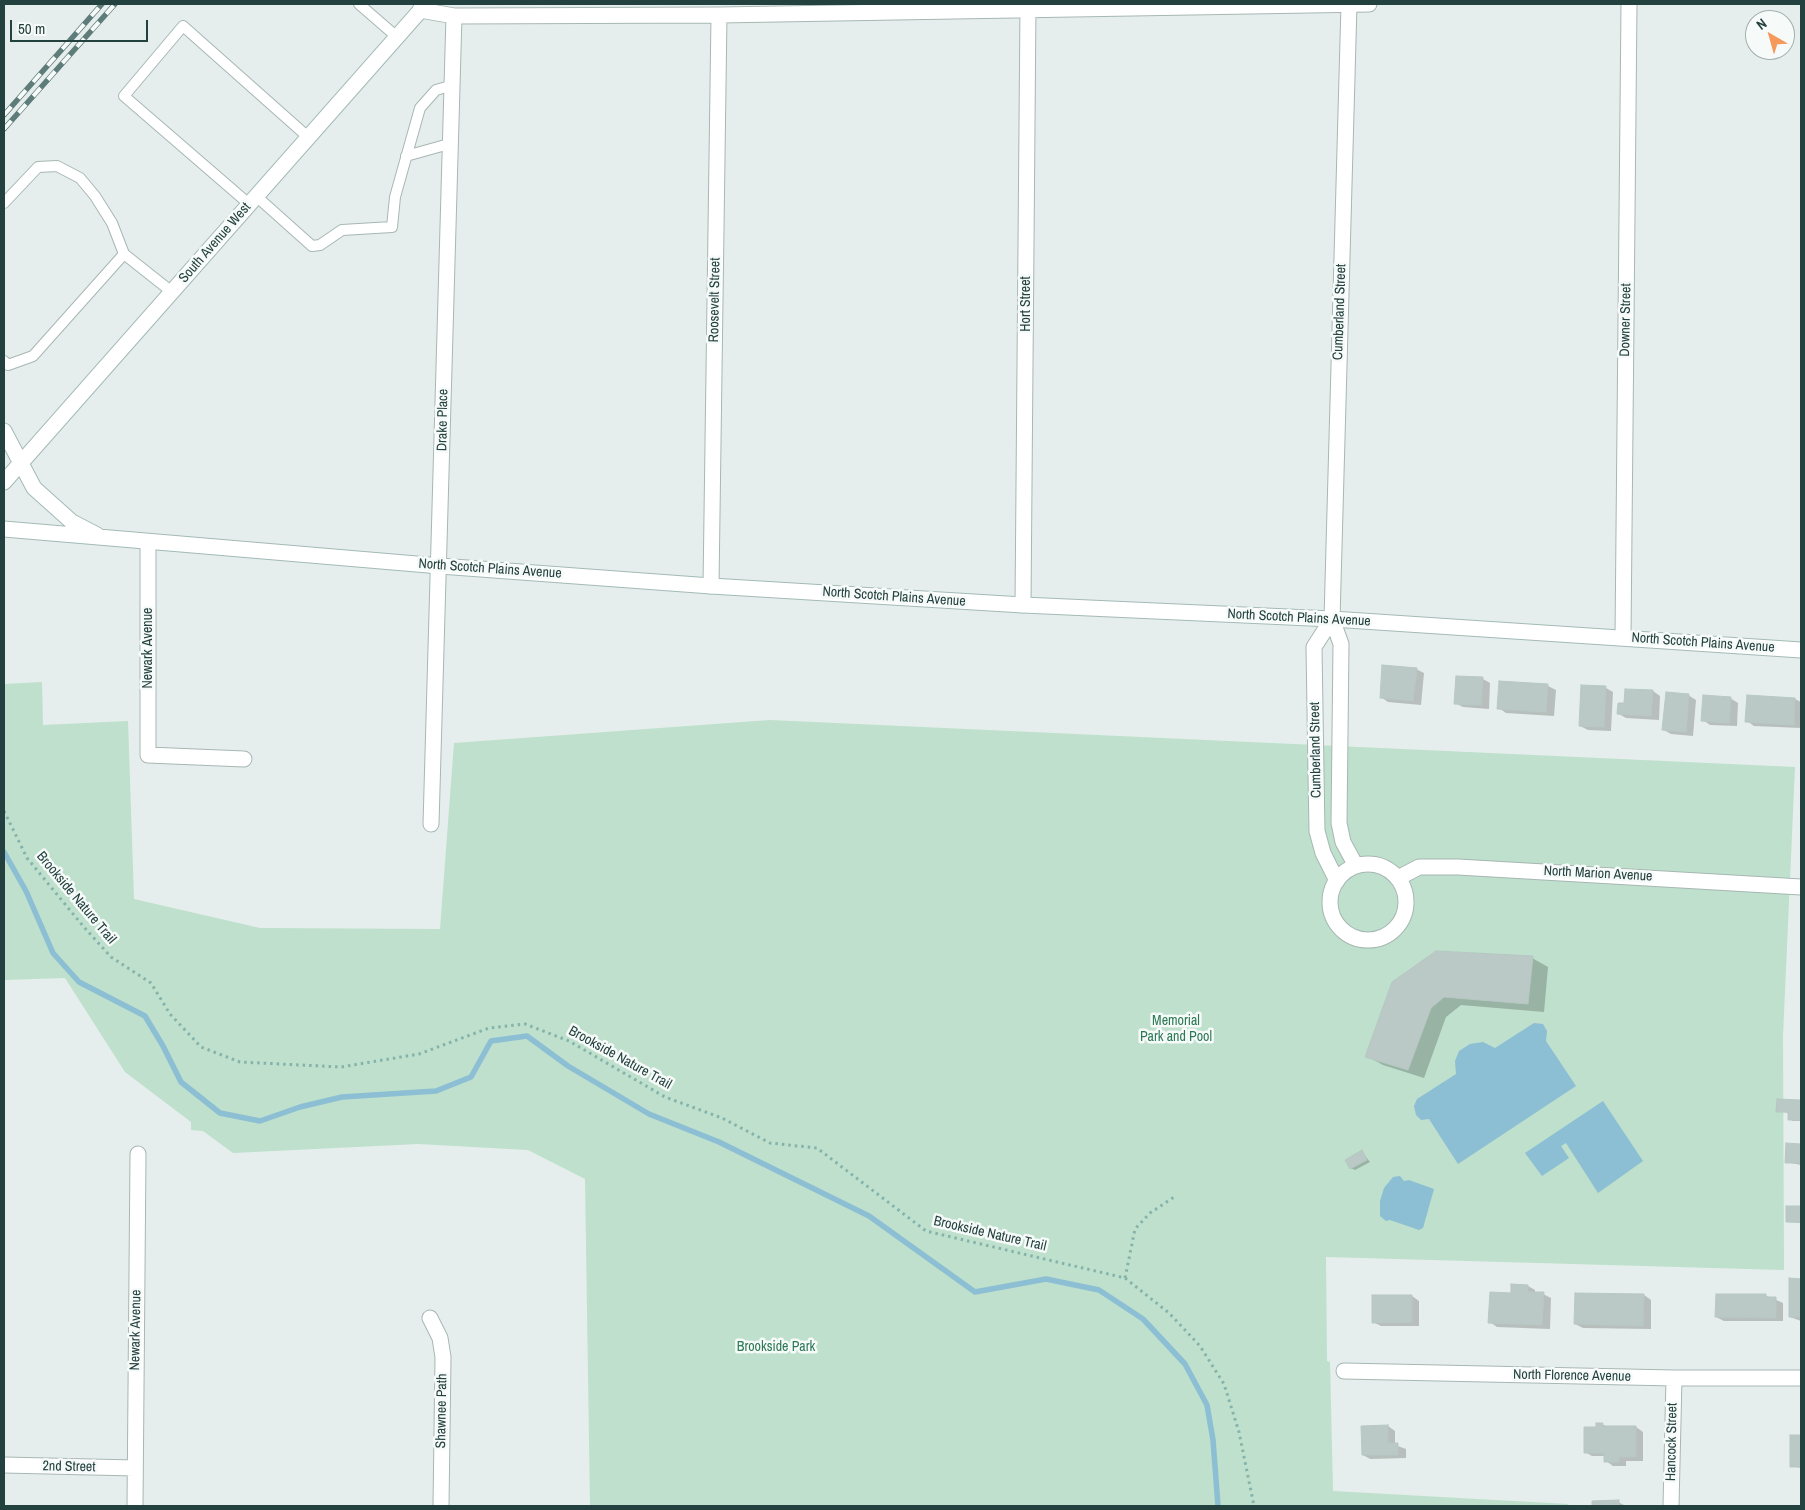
<!DOCTYPE html>
<html>
<head>
<meta charset="utf-8">
<style>
	body { margin:0 }
	#map { position:relative; width:1805px; height:1510px; overflow:hidden; background:#e5eeec; font-family:"Archivo Narrow",sans-serif }
	canvas { display:block }
	.frame { position:absolute; inset:0; border:5px solid #23413e; pointer-events:none }
	.north { position:absolute; left:1745px; top:10px; width:50px; height:50px; box-sizing:border-box; background:#f6faf9; border:1px solid #a2b0ae; border-radius:50%; rotate:322deg; font-size:14px; font-weight:700; line-height:20px; text-align:center; color:#23413e }
	.north::after { content:''; display:block; margin:auto; width:18px; height:22px; background:#f5995d; clip-path:polygon(50% 0,100% 100%,50% 72%,0 100%) }
	.scale { position:absolute; left:10px; top:20px; width:138px; height:22px; box-sizing:border-box; border:2px solid #23413e; border-top:0; padding-left:6px; font-size:15px; line-height:18px; white-space:nowrap; color:#23413e; -webkit-text-stroke:4px #f6faf9; paint-order:stroke }
</style>
</head>
<body>
<div id="map">
<canvas width="1805" height="1510"></canvas>
<div class="frame"></div>
<div class="north">N</div>
<div class="scale">50 m</div>
</div>
<script>
const context = document.querySelector('canvas').getContext('2d');
context.lineJoin = 'round';
function fill(path, color) { context.fillStyle = color; context.fill(path, 'evenodd'); }
const shape = rows => new Path2D(rows.map(r => 'M' + r).join(''));
function trace(path, color, width, dash) { context.strokeStyle = color; context.lineWidth = width; context.lineCap = dash ? 'butt' : 'round'; context.setLineDash(dash || []); context.stroke(path); }
function label(font, color, halo, rows, align = 'center') {
  context.font = font + ' "Archivo Narrow",sans-serif'; context.lineWidth = 5; context.setLineDash([]); context.textBaseline = 'middle'; context.strokeStyle = halo; context.fillStyle = color; for (const [text, x, y, turn = 0] of rows) {
    context.save(); context.translate(x, y); context.rotate((+turn || 0) * Math.PI / 180); context.textAlign = isNaN(turn) ? turn : align; if (halo) context.strokeText(text, 0, 0); context.fillText(text, 0, 0); context.restore();
  }
}
fill(shape([
	[42,682,43,725,128,721,134,899,260,928,440,929,454,743,770,720,1795,767,1783,1036,1784,1270,1326,1257,1327,1361,1330,1362,1333,1491,1568,1504,1569,1506,590,1506,585,1179,528,1150,418,1144,233,1153,203,1131,191,1130,191,1122,125,1072,65,978,4,980,4,684]
]), '#bee0cc');
fill(shape([
	[1534,1023,1543,1024,1547,1031,1546,1041,1576,1086,1458,1164,1429,1119,1421,1120,1416,1115,1414,1106,1417,1099,1456,1074,1455,1061,1459,1051,1470,1044,1483,1042,1495,1048],
	[1603,1101,1643,1161,1598,1193,1566,1143,1561,1146,1569,1158,1542,1176,1525,1153],
	[1400,1176,1404,1181,1409,1180,1434,1189,1423,1228,1419,1230,1390,1220,1386,1221,1380,1216,1380,1201,1384,1188,1393,1177]
]), '#8cbed4');
fill(shape([
	[1416,669,1424,673,1421,705,1388,702,1381,697],
	[1457,677,1483,679,1490,683,1489,709,1463,707,1455,703],
	[1500,682,1548,686,1556,690,1554,716,1506,713,1499,708],
	[1606,688,1613,692,1611,731,1588,730,1580,726],
	[1653,691,1660,696,1659,720,1626,718,1619,714,1625,705],
	[1688,695,1696,700,1693,736,1671,734,1664,730],
	[1748,696,1795,699,1801,702,1801,728,1754,726,1747,721],
	[1730,698,1738,703,1737,726,1710,725,1703,720],
	[1532,958,1548,967,1544,1012,1461,1005,1446,1017,1424,1078,1383,1065,1367,1056,1393,983],
	[1778,1101,1801,1102,1801,1121,1793,1121,1789,1119,1789,1113,1777,1111],
	[1787,1145,1801,1145,1801,1165,1786,1162],
	[1362,1152,1370,1162,1355,1170,1351,1168],
	[1787,1207,1801,1207,1801,1223,1787,1222],
	[1791,1280,1801,1280,1801,1321,1790,1317],
	[1528,1286,1535,1290,1535,1294,1543,1294,1551,1298,1550,1329,1497,1327,1490,1322,1512,1294],
	[1644,1295,1651,1300,1651,1329,1583,1328,1575,1324],
	[1765,1295,1783,1303,1783,1321,1724,1321,1716,1317],
	[1412,1296,1419,1301,1419,1326,1381,1326,1373,1322],
	[1602,1424,1608,1427,1636,1427,1643,1432,1643,1461,1626,1461,1626,1466,1613,1466,1606,1461,1606,1456,1592,1456,1585,1452,1597,1428],
	[1388,1426,1395,1431,1395,1445,1406,1449,1406,1458,1370,1459,1363,1455],
	[1791,1436,1801,1436,1801,1468,1791,1466],
	[1593,1502,1618,1502,1626,1506,1593,1506]
]), '#0003');
trace(shape([
	[4,852,26,891,53,953,79,982,145,1016,163,1046,181,1082,220,1113,260,1121,300,1107,342,1097,436,1091,471,1077,491,1041,527,1036,568,1066,649,1114,719,1142,869,1216,975,1292,1046,1279,1099,1290,1143,1319,1185,1364,1207,1405,1213,1440,1218,1506]
]), '#8cbed4', 5.5);
const building = shape([
	[1382,665,1417,668,1413,701,1380,698,1382,665],
	[1456,676,1483,677,1481,705,1454,704,1456,676],
	[1499,681,1548,684,1546,712,1497,709,1499,681],
	[1581,685,1606,686,1604,727,1579,726,1581,685],
	[1625,689,1653,690,1651,716,1617,714,1618,703,1624,703,1625,689],
	[1666,692,1689,694,1686,732,1662,730,1666,692],
	[1703,695,1731,697,1729,723,1701,721,1703,695],
	[1747,695,1795,698,1794,725,1745,722,1747,695],
	[1436,951,1533,956,1528,1004,1444,997,1431,1008,1408,1070,1365,1057,1392,982,1436,951],
	[1777,1099,1801,1100,1801,1120,1788,1120,1788,1112,1776,1112,1777,1099],
	[1786,1143,1801,1144,1801,1163,1785,1163,1786,1143],
	[1362,1150,1367,1160,1350,1169,1345,1160,1362,1150],
	[1786,1206,1801,1206,1801,1222,1786,1222,1786,1206],
	[1789,1278,1801,1279,1801,1317,1789,1317,1789,1278],
	[1511,1284,1528,1285,1528,1292,1544,1292,1542,1325,1488,1323,1490,1292,1511,1293,1511,1284],
	[1575,1293,1644,1294,1643,1326,1574,1324,1575,1293],
	[1716,1294,1766,1294,1766,1297,1776,1297,1776,1318,1715,1317,1716,1294],
	[1372,1295,1412,1295,1412,1322,1372,1323,1372,1295],
	[1596,1423,1603,1423,1602,1426,1636,1426,1636,1457,1619,1457,1619,1462,1604,1462,1604,1453,1584,1453,1584,1427,1596,1427,1596,1423],
	[1388,1425,1388,1443,1398,1443,1398,1455,1362,1455,1361,1426,1388,1425],
	[1790,1435,1801,1435,1801,1467,1790,1467,1790,1435],
	[1619,1500,1619,1506,1592,1506,1592,1501,1619,1500]
]);
fill(building, '#bac9c5');
trace(building, '#b7c8c4', 1);
const lane = shape([
	[359,4,397,37],
	[406,156,449,144],
	[256,196,312,246,320,245,342,230,392,227,395,197,420,108,436,90,450,86],
	[4,203,38,167,57,166,80,178,95,196,112,223,124,254],
	[249,204,124,96,183,26,308,137],
	[4,361,8,365,33,356,124,254,172,292]
]);
const street = shape([
	[1349,4,1332,619,1341,644,1339,823,1343,842,1356,866],
	[420,10,454,16,719,15,1369,4],
	[148,542,148,755,244,759],
	[711,586,719,15],
	[1023,605,1028,4],
	[1332,619,1314,647,1316,774,1317,831,1323,853,1337,881],
	[1623,637,1629,4],
	[431,824,454,16],
	'1330 902a38 38 0 1 1 76 0a38 38 0 1 1-76 0Z',
	[1398,878,1419,867,1458,867,1801,887],
	[430,1318,440,1338,443,1357,441,1506],
	[1344,1371,1674,1378,1801,1378],
	[4,1465,135,1468],
	[135,1506,138,1154],
	[1671,1506,1674,1378]
]);
const secondary = shape([
	[4,431,34,488,72,522,97,535],
	[4,482,426,4],
	[4,529,440,566,711,586,1023,605,1332,619,1801,650]
]);
trace(lane, '#a7b7b4', 12);
trace(street, '#a7b7b4', 17);
trace(secondary, '#a3bab6', 17);
trace(shape([
	[4,811,27,858,83,926,111,957,151,983,170,1014,201,1047,240,1062,341,1067,419,1054,489,1028,525,1024,569,1041,665,1097,722,1118,770,1143,817,1148,926,1231,1125,1278,1169,1313,1200,1346,1224,1384,1239,1432,1254,1506],
	[1125,1278,1135,1229,1150,1213,1174,1197]
]), '#85b3ab', 3, [2.5, 4]);
trace(lane, '#fff', 10);
trace(street, '#fff', 15);
trace(secondary, '#fff', 15);
const rail = shape([
	[4,115,102,4],
	[4,129,115,4]
]);
trace(rail, '#5e7c79', 5.5);
trace(rail, '#f6faf9', 4, [11]);
label('14px', '#23413e', '#f6faf9', [
	["South Avenue West",215,243,-49],
	["Roosevelt Street",715,300,-89],
	["Hort Street",1026,304,-90],
	["Cumberland Street",1340,312,-88],
	["Downer Street",1626,320,-89],
	["Drake Place",443,420,-89],
	["North Scotch Plains Avenue",490,569,4],
	["North Scotch Plains Avenue",894,597,4],
	["North Scotch Plains Avenue",1299,618,3],
	["North Scotch Plains Avenue",1703,643,4],
	["Newark Avenue",148,648,-90],
	["Cumberland Street",1316,750,-91],
	["North Marion Avenue",1598,874,3],
	["Brookside Nature Trail",76,898,50],
	["Brookside Nature Trail",620,1058,29],
	["Brookside Nature Trail",990,1234,13],
	["Newark Avenue",136,1330,-89],
	["North Florence Avenue",1572,1376,1],
	["Shawnee Path",442,1411,-89],
	["Hancock Street",1672,1442,-89],
	["2nd Street",69,1467,1]
]);
label('14px', '#2c7956', '#f6faf9', [
	["Memorial",1176,1021],
	["Park and Pool",1176,1037],
	["Brookside Park",776,1347]
]);
</script>
</body>
</html>
